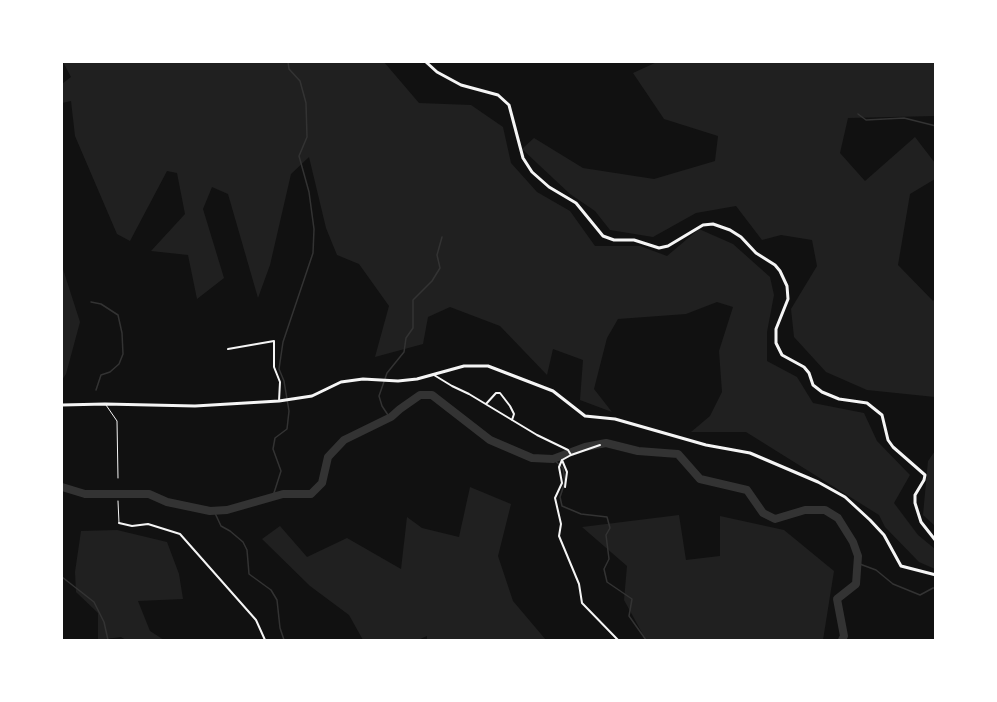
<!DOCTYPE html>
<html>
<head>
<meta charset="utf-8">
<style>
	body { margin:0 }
	#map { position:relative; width:997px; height:702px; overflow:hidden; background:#111; font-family:Commissioner,sans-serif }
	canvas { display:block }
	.frame { position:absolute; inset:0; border:63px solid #fff; pointer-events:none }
</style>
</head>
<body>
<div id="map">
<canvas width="997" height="702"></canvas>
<div class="frame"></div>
</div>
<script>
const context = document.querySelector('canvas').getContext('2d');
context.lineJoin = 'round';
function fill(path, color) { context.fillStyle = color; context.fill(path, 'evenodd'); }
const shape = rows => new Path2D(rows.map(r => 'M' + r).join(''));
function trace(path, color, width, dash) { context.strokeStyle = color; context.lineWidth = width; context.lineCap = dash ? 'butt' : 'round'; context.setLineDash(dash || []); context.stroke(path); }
fill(shape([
	[63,62,384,62,419,103,471,105,503,127,511,163,537,192,570,211,595,246,640,246,667,256,699,229,733,244,770,277,774,295,767,332,767,361,797,377,813,403,864,413,877,441,910,475,894,503,918,535,935,549,935,569,919,562,885,527,879,515,746,432,691,432,710,416,722,392,719,351,733,307,717,302,686,314,618,319,607,338,594,389,612,412,580,400,583,360,553,349,547,375,500,326,450,307,428,317,423,344,375,357,389,306,359,264,337,255,326,228,309,157,291,174,270,265,258,298,228,194,212,187,203,209,224,278,197,299,188,255,151,251,185,214,177,173,167,171,130,241,117,234,75,136,71,101,62,103,62,84,71,77],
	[657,62,935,62,935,116,848,118,840,153,865,181,915,137,935,163,935,179,910,194,898,265,933,301,935,298,935,397,867,390,826,372,794,337,791,309,817,266,812,240,781,235,762,240,736,206,696,213,653,237,610,230,595,211,570,194,522,149,534,138,583,168,654,179,715,161,718,136,664,119,633,73],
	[62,266,80,322,66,374,62,380],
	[935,451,935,526,923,515,928,461],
	[470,487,511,504,498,556,513,601,546,640,427,640,427,636,418,640,363,640,349,615,310,586,262,539,280,526,307,557,347,538,401,569,407,517,422,528,459,537],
	[679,515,686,560,720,556,720,516,784,530,834,571,823,640,646,640,624,600,627,566,582,527],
	[117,530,167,542,179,574,183,599,138,601,150,631,164,640,126,640,121,637,98,640,98,613,76,592,75,572,81,531]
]), '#202020');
trace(shape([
	[858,114,866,120,904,118,936,126],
	[91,302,101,304,118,315,122,333,123,354,119,364,110,372,101,375,96,390],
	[390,418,382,406,379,396,387,373,404,352,406,338,413,328,413,300,432,281,440,268,437,255,442,237],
	[553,459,563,468,565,482,560,497,562,506,581,514,607,517,610,528,606,535,609,559,604,569,607,582,632,599,629,616,646,640],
	[273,496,281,471,273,449,275,438,287,429,289,411,284,381,279,369,283,342,313,253,314,229,309,192,299,156,307,137,306,103,300,81,289,69,288,62],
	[214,511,221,526,230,531,243,542,247,550,249,574,271,590,277,600,280,628,284,640],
	[857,563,876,570,893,584,920,595,933,588,936,588],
	[62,577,94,602,104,622,108,640]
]), '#333', 1.5);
trace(shape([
	[62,487,85,494,149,494,167,502,210,511,227,510,283,494,311,494,322,483,328,457,344,440,391,417,400,409,420,395,432,395,490,440,532,458,553,459,585,447,606,443,638,451,678,454,700,479,747,490,763,513,775,519,805,510,825,510,838,518,853,542,858,556,856,584,837,599,844,636,842,640]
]), '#333', 8);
trace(shape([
	[106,405,117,421,118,478],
	[118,501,119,523]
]), '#f5f5f5', 1);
trace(shape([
	[228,349,274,341,274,367,280,382,279,401],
	[434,375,452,386,469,394,537,435,568,450,571,455],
	[486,404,496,393,500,393,510,406,514,414,512,420],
	[600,445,571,455,562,460,559,467,562,483,555,498,561,524,559,536,579,584,582,603,618,640],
	[562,460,567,472,565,487],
	[119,523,132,526,148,524,180,534,256,620,265,640]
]), '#f5f5f5', 2);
trace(shape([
	[426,62,437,72,461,85,498,95,509,105,523,158,532,172,549,187,576,203,603,236,614,240,634,240,659,248,668,246,703,225,713,224,730,230,741,237,756,253,775,265,780,271,787,286,788,299,776,329,776,343,782,355,804,367,809,373,813,385,822,392,839,399,867,403,882,415,888,440,893,447,925,475,924,480,915,495,915,503,921,522,936,541],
	[62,405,105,404,195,406,279,401,312,396,341,382,363,379,398,381,417,379,464,366,488,366,553,391,585,416,615,419,706,445,750,453,818,482,845,497,870,520,884,535,901,566,936,575]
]), '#f5f5f5', 3);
</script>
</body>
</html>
